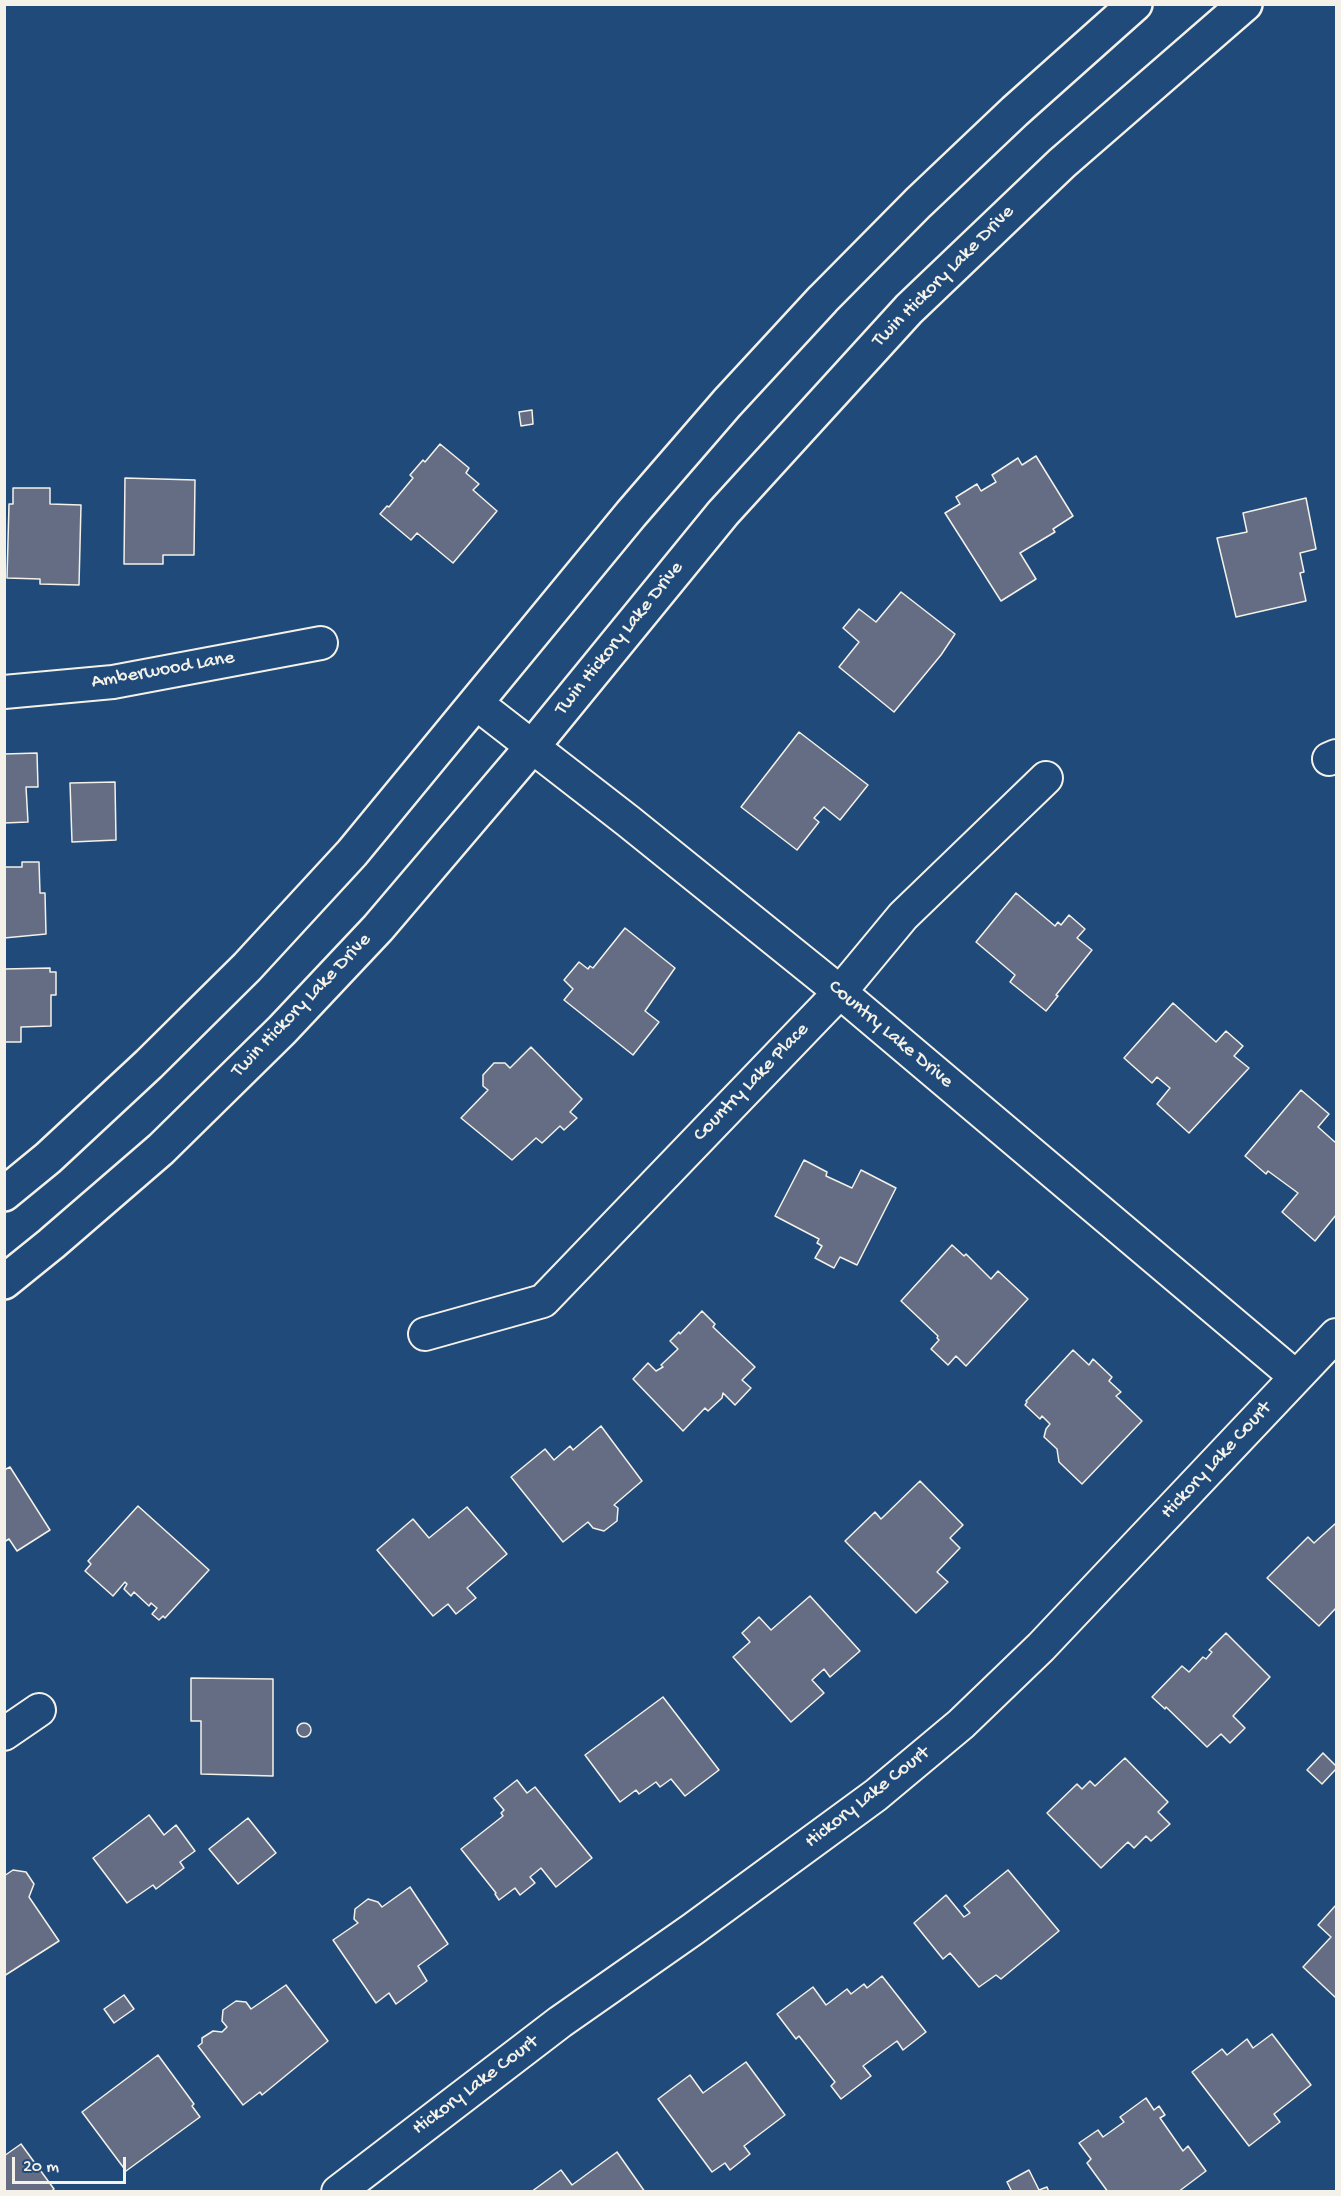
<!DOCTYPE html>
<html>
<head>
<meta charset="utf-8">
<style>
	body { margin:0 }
	#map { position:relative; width:1341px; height:2196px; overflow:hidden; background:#1f4a7a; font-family:"Gochi Hand",sans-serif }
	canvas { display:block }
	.frame { position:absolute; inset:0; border:6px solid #f4f1e8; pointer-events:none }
	.scale { position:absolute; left:12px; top:2157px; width:114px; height:27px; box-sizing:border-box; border:3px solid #f4f1e8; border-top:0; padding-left:8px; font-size:18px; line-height:21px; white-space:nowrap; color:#f4f1e8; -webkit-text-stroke:4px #1f4a7a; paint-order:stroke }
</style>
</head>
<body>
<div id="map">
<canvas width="1341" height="2196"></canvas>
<div class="frame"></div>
<div class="scale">20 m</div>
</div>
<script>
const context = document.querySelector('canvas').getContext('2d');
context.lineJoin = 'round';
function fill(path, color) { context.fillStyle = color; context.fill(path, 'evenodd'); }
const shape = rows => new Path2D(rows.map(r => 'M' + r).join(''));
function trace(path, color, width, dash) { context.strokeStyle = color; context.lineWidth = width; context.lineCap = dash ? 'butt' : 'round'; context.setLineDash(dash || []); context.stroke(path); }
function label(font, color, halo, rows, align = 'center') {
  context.font = font + ' "Gochi Hand",sans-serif'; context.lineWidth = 6; context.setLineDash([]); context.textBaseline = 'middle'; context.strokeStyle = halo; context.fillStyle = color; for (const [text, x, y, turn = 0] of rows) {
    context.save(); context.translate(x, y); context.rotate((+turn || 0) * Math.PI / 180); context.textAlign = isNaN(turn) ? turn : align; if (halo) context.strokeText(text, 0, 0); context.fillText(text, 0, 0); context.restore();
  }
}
const building = shape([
	[532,410,533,424,521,426,519,412,532,410],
	[440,444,469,468,466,473,479,484,473,490,497,511,453,563,417,533,411,540,380,514,387,506,389,507,413,478,410,475,423,460,425,462,440,444],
	[1036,456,1073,516,1053,529,1055,532,1020,553,1036,579,1001,601,945,513,960,504,956,497,977,484,981,491,996,482,992,475,1018,458,1022,465,1036,456],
	[125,478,195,480,194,555,163,555,163,564,124,564,125,478],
	[13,488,50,488,50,504,81,505,79,585,40,584,40,579,7,578,9,504,13,504,13,488],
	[1306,498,1316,549,1300,553,1304,572,1300,573,1306,601,1236,617,1217,538,1247,532,1243,513,1306,498],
	[901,592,955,634,941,655,894,712,839,667,859,642,843,628,859,609,876,622,901,592],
	[799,732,868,785,840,820,824,807,814,818,819,822,797,850,741,807,799,732],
	[37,753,38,787,26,787,28,822,4,823,4,754,37,753],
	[115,782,116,840,72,842,70,783,115,782],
	[22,862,39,862,40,893,45,893,46,934,4,938,4,867,22,867,22,862],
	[1016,893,1055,926,1058,922,1061,925,1069,915,1085,929,1077,938,1092,950,1056,995,1058,996,1046,1011,1010,982,1015,975,976,942,1016,893],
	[625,928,675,968,645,1011,659,1022,633,1055,564,1000,573,989,564,980,579,962,588,969,590,966,593,968,625,928],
	[50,968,50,972,56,972,56,995,51,995,51,1026,21,1027,21,1042,4,1042,4,969,50,968],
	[1173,1003,1216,1042,1226,1031,1243,1046,1234,1056,1249,1068,1189,1133,1157,1104,1170,1088,1157,1077,1152,1083,1124,1058,1173,1003],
	[531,1047,582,1099,570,1112,577,1118,564,1130,560,1126,542,1143,536,1138,512,1160,461,1118,488,1090,483,1086,483,1075,494,1063,505,1063,510,1068,531,1047],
	[1301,1090,1329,1114,1318,1127,1336,1143,1336,1215,1315,1241,1282,1212,1298,1193,1268,1171,1266,1174,1245,1156,1301,1090],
	[804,1160,827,1172,826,1176,852,1188,861,1170,896,1188,857,1265,840,1257,834,1268,815,1258,822,1246,817,1243,819,1239,775,1216,804,1160],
	[952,1245,964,1256,966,1254,991,1279,998,1271,1028,1299,966,1366,956,1356,948,1365,931,1349,939,1340,937,1338,938,1336,901,1301,952,1245],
	[702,1311,715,1324,713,1327,755,1367,742,1380,751,1388,735,1405,723,1393,722,1398,708,1411,705,1408,683,1431,633,1379,648,1363,656,1371,663,1367,661,1365,678,1349,670,1341,679,1332,680,1334,702,1311],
	[1073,1350,1089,1365,1093,1359,1112,1377,1109,1381,1121,1392,1116,1396,1142,1421,1082,1484,1059,1462,1057,1449,1044,1437,1046,1429,1050,1424,1042,1416,1040,1419,1025,1405,1027,1402,1026,1401,1073,1350],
	[601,1426,642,1481,614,1505,618,1508,617,1521,604,1531,593,1528,588,1522,563,1542,511,1477,545,1449,554,1460,570,1446,573,1450,601,1426],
	[10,1467,50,1530,17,1551,9,1539,4,1542,4,1470,10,1467],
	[920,1481,963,1525,950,1538,960,1548,937,1572,948,1582,916,1613,845,1541,875,1512,881,1519,920,1481],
	[138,1506,209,1570,165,1618,163,1616,159,1620,152,1614,157,1608,151,1603,149,1606,134,1592,131,1596,124,1589,127,1584,125,1582,113,1596,85,1571,91,1564,88,1561,138,1506],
	[467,1507,507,1554,467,1588,476,1598,456,1614,448,1604,433,1616,377,1550,413,1519,429,1538,467,1507],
	[1336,1523,1336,1608,1319,1626,1267,1578,1308,1537,1314,1543,1336,1523],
	[810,1596,860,1651,830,1677,824,1669,812,1680,824,1693,791,1722,733,1657,750,1642,742,1633,759,1617,771,1630,810,1596],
	[1226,1633,1270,1677,1233,1716,1245,1728,1230,1743,1221,1734,1207,1747,1166,1707,1165,1709,1152,1697,1182,1666,1189,1672,1203,1657,1206,1659,1212,1652,1209,1650,1226,1633],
	[191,1678,273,1679,273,1776,201,1774,201,1721,191,1721,191,1678],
	[663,1697,719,1770,685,1796,671,1779,660,1787,656,1782,639,1794,636,1790,620,1802,585,1755,663,1697],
	'297 1730a7 7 0 1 1 14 0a7 7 0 1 1-14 0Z',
	[1323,1753,1336,1766,1336,1769,1322,1784,1307,1770,1323,1753],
	[1125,1758,1168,1802,1158,1812,1170,1824,1151,1841,1146,1836,1134,1848,1128,1842,1101,1868,1047,1813,1077,1784,1082,1789,1090,1781,1095,1786,1125,1758],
	[517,1780,527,1793,535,1787,592,1858,556,1887,541,1868,530,1877,535,1883,520,1895,515,1888,499,1900,495,1894,496,1893,461,1849,503,1816,501,1813,504,1810,494,1798,517,1780],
	[149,1815,164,1835,176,1825,195,1851,180,1862,184,1868,156,1889,153,1885,127,1903,93,1858,149,1815],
	[248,1818,276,1853,238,1884,209,1849,248,1818],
	[13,1870,26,1872,34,1884,29,1897,59,1941,4,1976,4,1876,13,1870],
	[1008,1870,1059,1931,1001,1979,996,1975,979,1987,950,1953,943,1959,914,1923,946,1895,964,1917,970,1913,964,1906,1008,1870],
	[410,1887,448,1944,418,1966,427,1981,396,2004,389,1993,376,2003,333,1940,358,1923,354,1919,355,1909,368,1899,378,1902,382,1907,410,1887],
	[1336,1905,1336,1998,1303,1967,1331,1937,1318,1925,1336,1905],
	[882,1976,926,2032,903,2050,897,2041,863,2066,871,2076,841,2099,831,2086,835,2082,799,2036,796,2039,777,2014,813,1987,826,2005,847,1989,851,1994,864,1984,867,1988,882,1976],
	[286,1985,328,2041,262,2095,260,2092,243,2105,198,2046,202,2043,202,2038,213,2031,222,2032,227,2027,222,2021,223,2010,236,2001,246,2002,251,2009,286,1985],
	[124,1995,134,2009,114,2023,104,2009,124,1995],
	[1272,2034,1311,2085,1274,2114,1280,2122,1249,2146,1192,2072,1222,2049,1227,2055,1247,2039,1253,2048,1272,2034],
	[158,2055,194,2104,192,2106,200,2117,126,2171,82,2112,158,2055],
	[746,2062,785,2115,744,2146,750,2154,730,2170,725,2163,712,2172,658,2099,690,2075,703,2093,746,2062],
	[1146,2098,1154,2110,1159,2106,1165,2115,1160,2118,1183,2151,1188,2146,1206,2171,1178,2192,1108,2192,1087,2163,1091,2159,1079,2143,1098,2130,1103,2137,1124,2122,1120,2117,1146,2098],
	[21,2144,54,2189,51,2192,4,2192,4,2156,21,2144],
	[617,2152,645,2192,531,2192,561,2170,572,2185,617,2152],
	[1029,2170,1039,2190,1047,2187,1049,2192,1012,2192,1007,2182,1029,2170]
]);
fill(building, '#646d84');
trace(building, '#f4f1e8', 1.5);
const street = shape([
	[4,692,113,682,321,643],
	[476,703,628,821,840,992,1296,1377],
	[1329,759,1336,756],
	[425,1334,543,1301,840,992,903,916,1046,778],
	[4,1734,39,1710],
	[338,2192,560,2022,693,1929,876,1795,961,1724,1041,1647,1336,1335]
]);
const secondary = shape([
	[4,1194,48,1158,149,1064,247,967,352,853,631,514,727,403,823,299,918,203,1015,111,1135,4],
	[4,1282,51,1244,161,1149,282,1030,378,928,532,747,723,513,909,309,1062,163,1245,4]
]);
trace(street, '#f4f1e8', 36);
trace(secondary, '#f4f1e8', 38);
trace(street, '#1f4a7a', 32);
trace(secondary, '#1f4a7a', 33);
label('20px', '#f4f1e8', '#1f4a7a', [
	["Twin Hickory Lake Drive",944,277,-45],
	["Twin Hickory Lake Drive",620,639,-51],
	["Amberwood Lane",163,671,-10],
	["Twin Hickory Lake Drive",302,1006,-46],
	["Country Lake Drive",890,1035,40],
	["Country Lake Place",752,1083,-46],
	["Hickory Lake Court",1217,1461,-47],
	["Hickory Lake Court",868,1798,-38],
	["Hickory Lake Court",476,2086,-37]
]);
</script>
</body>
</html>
